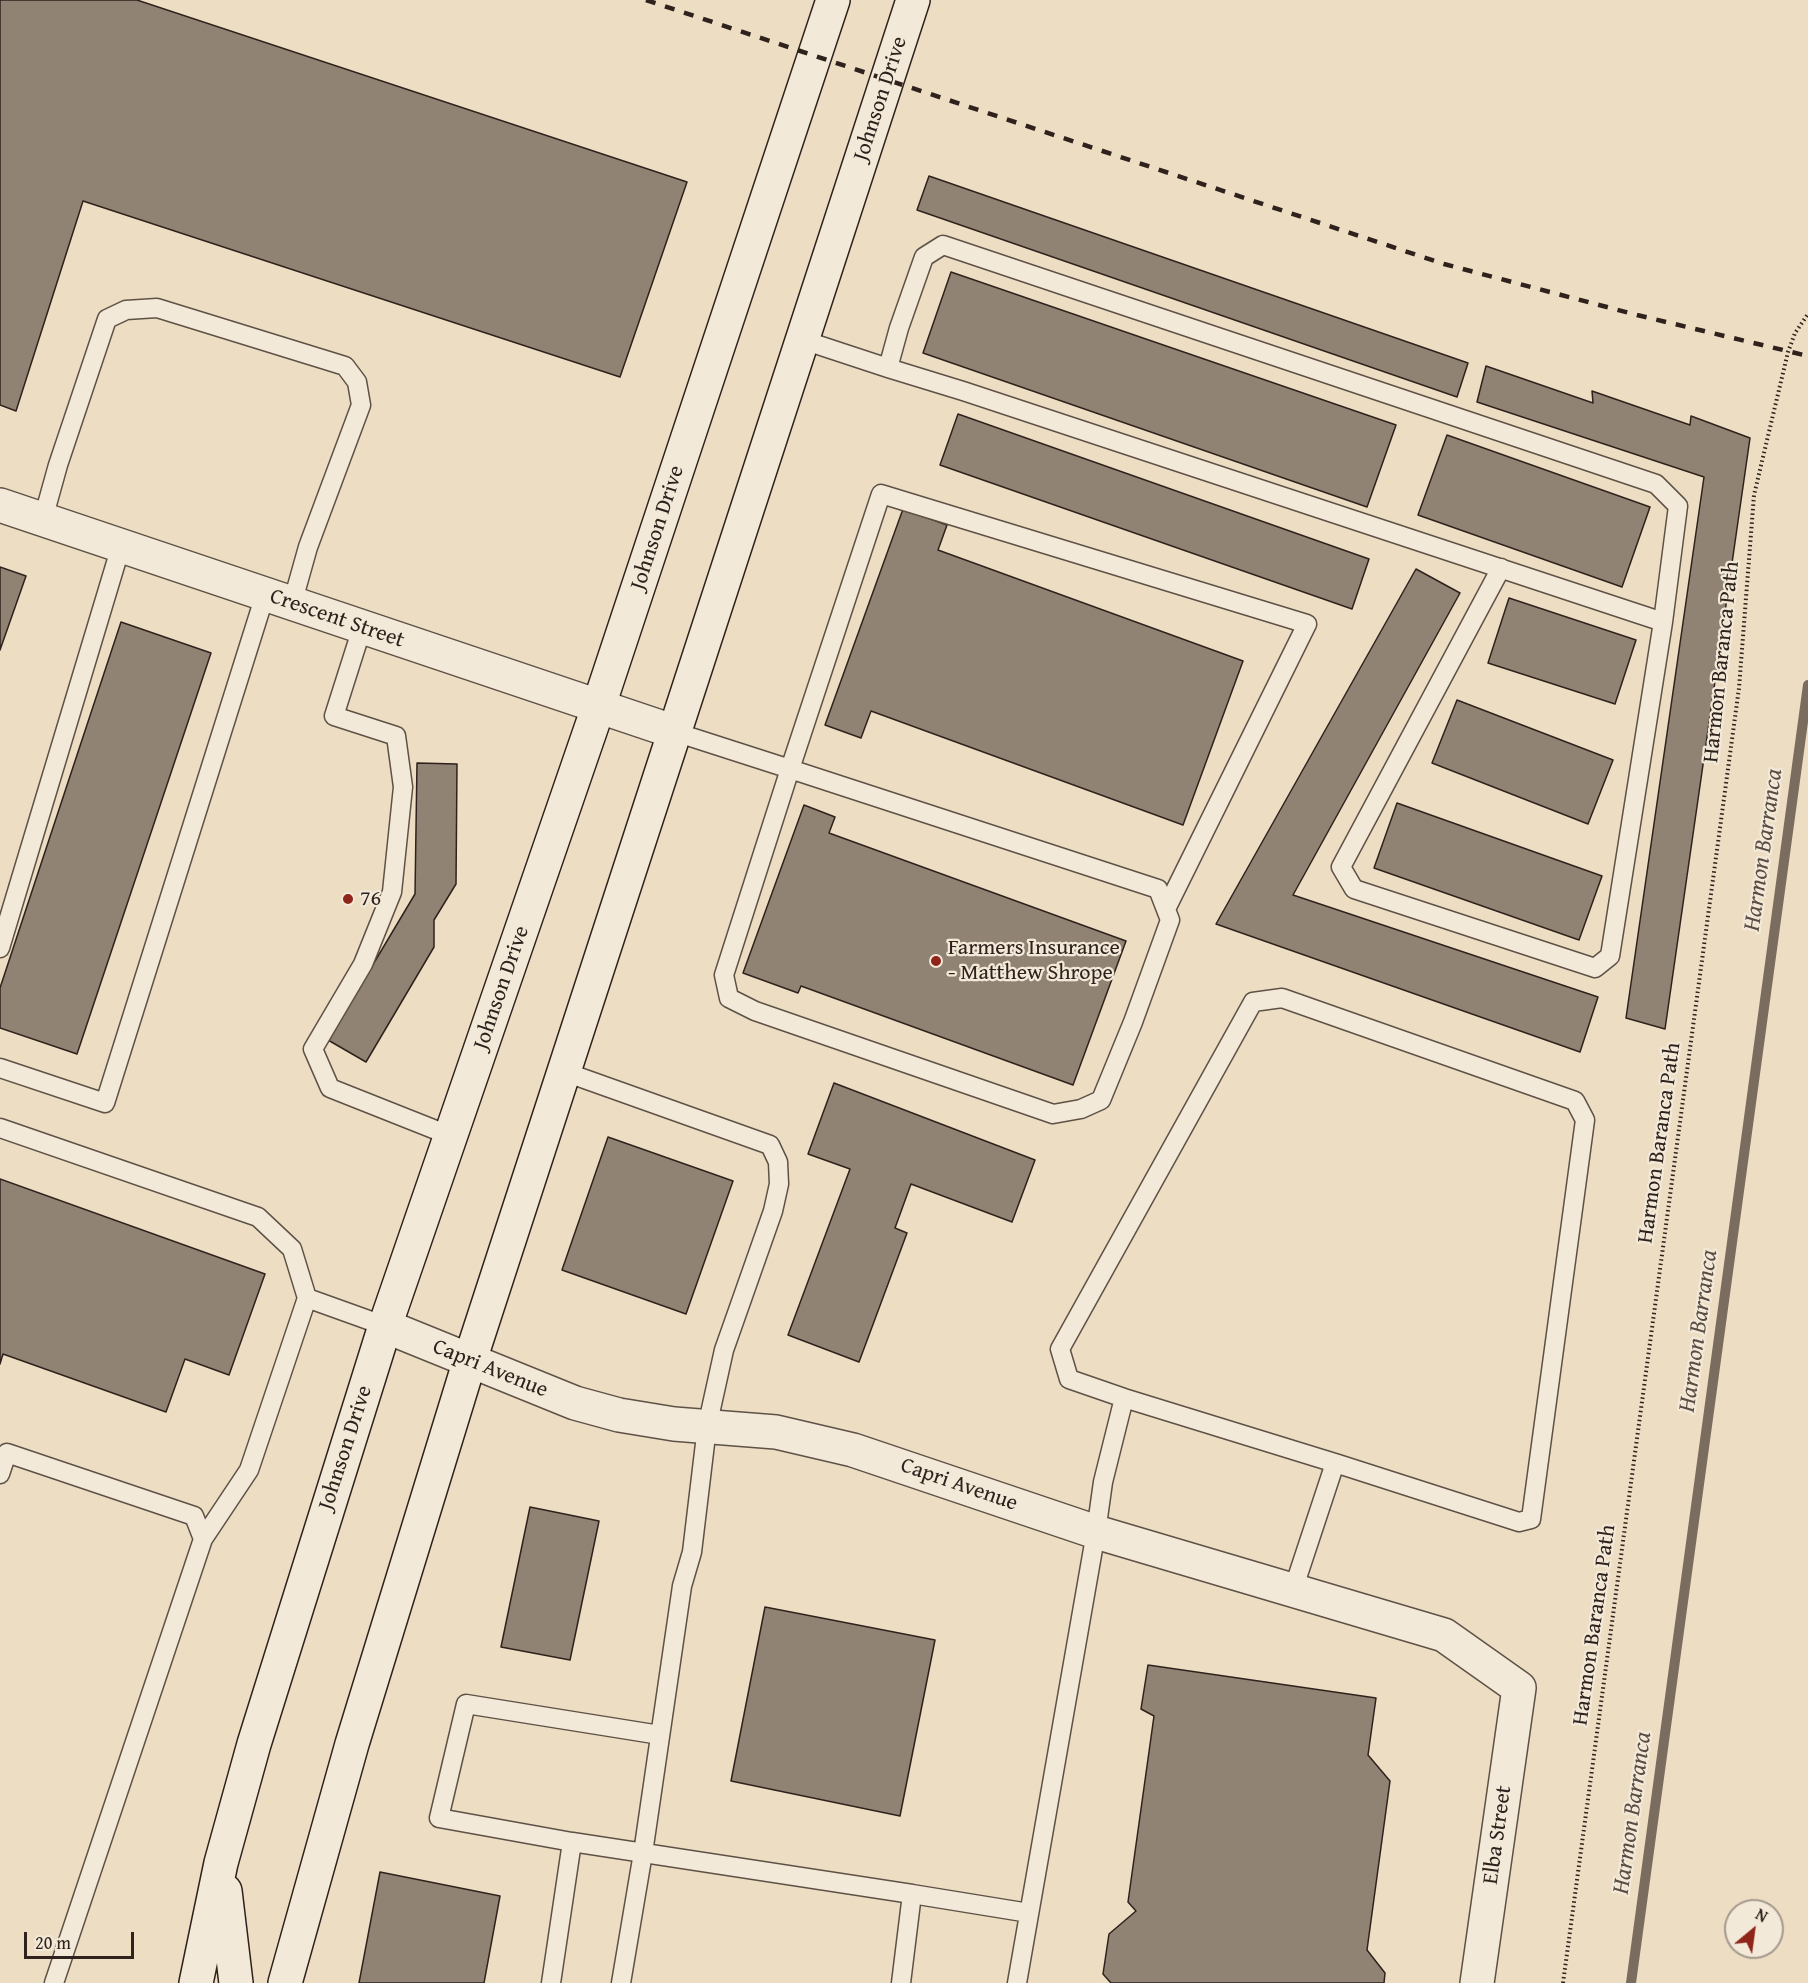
<!DOCTYPE html>
<html>
<head>
<meta charset="utf-8">
<style>
	body { margin:0 }
	#map { position:relative; width:1808px; height:1983px; overflow:hidden; background:#ecddc3; font-family:"Gentium Book Plus",serif }
	canvas { display:block }
	.north { position:absolute; left:1724px; top:1899px; width:60px; height:60px; box-sizing:border-box; background:#f3e9d8; border:2px solid #a5998d; border-radius:50%; rotate:29deg; font-size:16px; font-weight:700; line-height:24px; text-align:center; color:#2f221d }
	.north::after { content:''; display:block; margin:auto; width:21px; height:27px; background:#8f2418; clip-path:polygon(50% 0,100% 100%,50% 72%,0 100%) }
	.scale { position:absolute; left:24px; top:1932px; width:110px; height:27px; box-sizing:border-box; border:3px solid #2f221d; border-top:0; padding-left:8px; font-size:18px; line-height:21px; white-space:nowrap; color:#2f221d; -webkit-text-stroke:4px #f3e9d8; paint-order:stroke }
</style>
</head>
<body>
<div id="map">
<canvas width="1808" height="1983"></canvas>
<div class="north">N</div>
<div class="scale">20 m</div>
</div>
<script>
const context = document.querySelector('canvas').getContext('2d');
context.lineJoin = 'round';
const shape = rows => new Path2D(rows.map(r => 'M' + r).join(''));
function trace(path, color, width, dash) { context.strokeStyle = color; context.lineWidth = width; context.lineCap = dash ? 'butt' : 'round'; context.setLineDash(dash || []); context.stroke(path); }
function fill(path, color) { context.fillStyle = color; context.fill(path, 'evenodd'); }
function label(font, color, halo, rows, align = 'center') {
  context.font = font + ' "Gentium Book Plus",serif'; context.lineWidth = 4.5; context.setLineDash([]); context.textBaseline = 'middle'; context.strokeStyle = halo; context.fillStyle = color; for (const [text, x, y, turn = 0] of rows) {
    context.save(); context.translate(x, y); context.rotate((+turn || 0) * Math.PI / 180); context.textAlign = isNaN(turn) ? turn : align; if (halo) context.strokeText(text, 0, 0); context.fillText(text, 0, 0); context.restore();
  }
}
trace(shape([
	[1631,1983,1808,685]
]), '#7a6c5f', 10);
const building = shape([
	[0,0,137,0,687,182,620,377,83,201,16,411,0,405,0,0],
	[929,176,1468,363,1457,397,917,210,929,176],
	[951,272,1396,425,1367,507,923,353,951,272],
	[1486,366,1593,403,1592,391,1690,425,1691,416,1750,438,1665,1029,1626,1018,1704,477,1477,402,1486,366],
	[958,414,1369,559,1352,609,940,465,958,414],
	[1447,435,1650,507,1622,587,1418,515,1447,435],
	[903,509,947,525,938,550,1243,661,1183,825,871,711,861,738,825,725,903,509],
	[0,567,26,576,0,650,0,567],
	[1416,569,1460,593,1293,895,1598,997,1580,1052,1216,924,1416,569],
	[1509,598,1636,640,1615,704,1488,663,1509,598],
	[121,622,211,653,77,1054,0,1028,0,988,121,622],
	[1457,700,1613,760,1588,824,1432,763,1457,700],
	[417,763,457,764,456,884,434,920,434,947,366,1062,328,1040,415,894,417,763],
	[1397,803,1602,876,1579,940,1374,868,1397,803],
	[804,805,835,817,829,833,1126,941,1073,1085,801,986,798,993,743,973,804,805],
	[834,1083,1035,1160,1012,1222,911,1184,895,1228,907,1233,859,1362,788,1335,850,1169,808,1154,834,1083],
	[608,1137,733,1181,686,1314,562,1270,608,1137],
	[0,1179,265,1274,229,1375,185,1359,166,1412,3,1354,0,1364,0,1179],
	[530,1507,599,1521,570,1660,501,1647,530,1507],
	[765,1607,935,1640,900,1816,731,1781,765,1607],
	[1148,1665,1376,1698,1368,1755,1390,1781,1367,1950,1385,1973,1384,1983,1111,1983,1103,1974,1109,1934,1136,1911,1128,1902,1154,1716,1141,1709,1148,1665],
	[380,1872,500,1896,484,1983,359,1983,380,1872]
]);
fill(building, '#918373');
trace(building, '#2f221d', 1.5);
const service = shape([
	[803,340,888,368,963,391,1663,622,1678,506,1656,484,943,245,924,257,899,328,888,368],
	[43,519,58,465,107,319,126,310,157,308,345,366,357,382,361,405,308,547,292,604],
	[1501,568,1341,867,1354,889,1595,968,1610,956,1663,622],
	[362,628,334,716,396,736,403,787,392,892,363,964,313,1049,330,1088,451,1136],
	[675,732,790,769,1158,889,1170,920,1133,1022,1101,1100,1081,1109,1053,1114,755,1011,729,998,724,975,790,769,881,494,1307,624,1166,909],
	[0,948,121,546],
	[0,1068,105,1103,265,595],
	[565,1072,770,1145,778,1162,779,1184,773,1211,724,1350,707,1427,692,1552,682,1586,643,1853,621,1983],
	[0,1128,258,1217,292,1249,307,1298,385,1326],
	[1124,1398,1069,1379,1060,1349,1253,1002,1282,998,1575,1101,1585,1120,1531,1519,1519,1522,1335,1463],
	[0,1474,7,1453,194,1516,203,1539],
	[660,1735,466,1704,439,1818,572,1842,912,1894,901,1983],
	[912,1894,1029,1913],
	[54,1983,203,1539,249,1470,307,1298],
	[551,1983,572,1842],
	[1017,1983,1096,1532,1103,1482,1124,1398,1335,1463,1293,1590]
]);
const minor = shape([
	[0,505,675,732],
	[385,1326,575,1403,619,1415,674,1424,776,1432,853,1450,1096,1532,1444,1635,1519,1688,1477,1983]
]);
const secondary = shape([
	[225,1891,236,1983],
	[196,1983,221,1863,254,1744,385,1326,598,708,833,0],
	[285,1983,352,1744,470,1360,913,0]
]);
trace(service, '#5e5146', 21);
trace(minor, '#5e5146', 36);
trace(secondary, '#2f221d', 36);
trace(shape([
	[1563,1983,1739,688,1754,495,1788,352,1795,333,1808,314]
]), '#2f221d', 4, [1.5, 3]);
trace(service, '#f3e9d8', 18);
trace(minor, '#f3e9d8', 33);
trace(secondary, '#f3e9d8', 33);
trace(shape([
	[646,0,1444,264,1637,315,1808,356]
]), '#2f221d', 4.5, [10, 10]);
for (const [x, y, r, color] of [
	[348,899,6,"#8f2418"],
	[936,961,6,"#8f2418"]
]) { const dot = new Path2D(); dot.arc(x, y, r, 0, 2 * Math.PI); context.fillStyle = color; context.fill(dot); trace(dot, '#f3e9d8', 2); }
label('22px', '#2f221d', '#f3e9d8', [
	["Johnson Drive",881,99,-72],
	["Johnson Drive",658,528,-72],
	["Crescent Street",337,619,19],
	["Harmon Baranca Path",1722,662,-84],
	["Johnson Drive",502,988,-71],
	["Harmon Baranca Path",1660,1143,-82],
	["Capri Avenue",490,1369,22],
	["Johnson Drive",346,1448,-72],
	["Capri Avenue",959,1485,19],
	["Harmon Baranca Path",1595,1625,-82],
	["Elba Street",1498,1835,-82]
]);
label('22px', '#2f221d', '#f3e9d8', [
	["76",360,899],
	["Farmers Insurance",948,948],
	["- Matthew Shrope",948,973]
], 'left');
label('italic 24px', '#5b4d44', '#f3e9d8', [
	["Harmon Barranca",1764,850,-82],
	["Harmon Barranca",1699,1331,-82],
	["Harmon Barranca",1633,1813,-82]
]);
</script>
</body>
</html>
